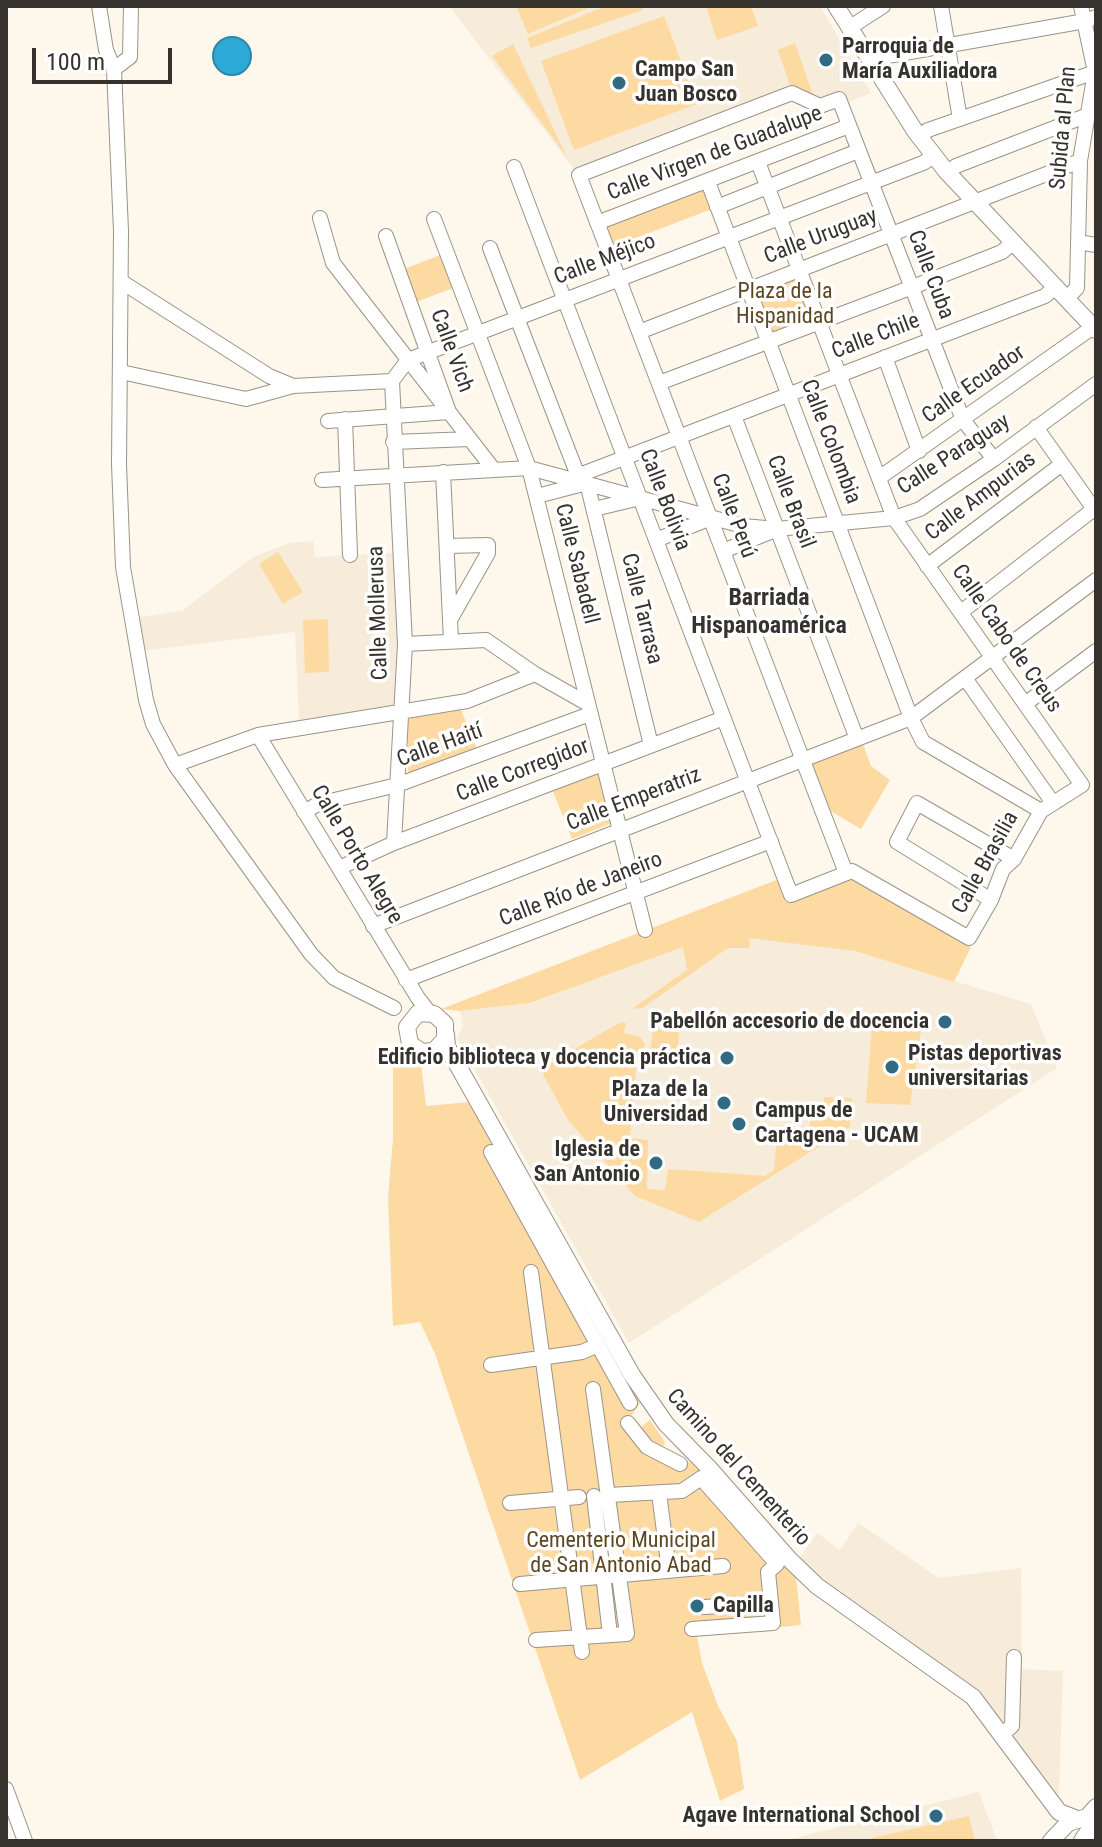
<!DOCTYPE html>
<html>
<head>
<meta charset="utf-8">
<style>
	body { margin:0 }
	#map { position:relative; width:1102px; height:1847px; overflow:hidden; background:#fef7ec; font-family:"Roboto Condensed",sans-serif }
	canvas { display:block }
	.frame { position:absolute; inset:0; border:8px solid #36332f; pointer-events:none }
	.scale { position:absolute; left:32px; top:48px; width:140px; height:36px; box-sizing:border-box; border:4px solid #36332f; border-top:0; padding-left:10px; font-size:24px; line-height:28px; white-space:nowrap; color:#36332f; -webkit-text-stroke:6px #fff; paint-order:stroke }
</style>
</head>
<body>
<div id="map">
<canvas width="1102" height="1847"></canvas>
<div class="frame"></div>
<div class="scale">100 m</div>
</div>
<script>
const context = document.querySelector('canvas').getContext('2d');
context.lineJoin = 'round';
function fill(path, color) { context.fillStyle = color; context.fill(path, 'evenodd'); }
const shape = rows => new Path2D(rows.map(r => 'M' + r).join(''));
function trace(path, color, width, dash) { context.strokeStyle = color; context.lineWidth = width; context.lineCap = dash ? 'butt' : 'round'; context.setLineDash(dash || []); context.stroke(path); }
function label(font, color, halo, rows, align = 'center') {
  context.font = font + ' "Roboto Condensed",sans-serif'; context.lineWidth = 7; context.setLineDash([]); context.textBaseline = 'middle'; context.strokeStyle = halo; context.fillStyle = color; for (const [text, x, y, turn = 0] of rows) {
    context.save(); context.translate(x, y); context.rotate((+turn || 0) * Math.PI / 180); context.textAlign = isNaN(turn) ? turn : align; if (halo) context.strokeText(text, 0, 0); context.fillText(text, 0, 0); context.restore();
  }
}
fill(shape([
	[449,6,820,6,871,93,846,103,842,91,821,99,791,86,574,169],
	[313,541,315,557,393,553,397,639,395,706,299,720,295,632,142,651,139,617,182,611,253,557,290,543],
	[754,921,1031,1004,1057,1068,629,1343,457,1038,463,1026,460,1011,530,1003],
	[858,1523,939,1578,1021,1568,1022,1669,1063,1671,1059,1794,1048,1798,989,1717,795,1565,817,1533,840,1550],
	[979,1792,997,1841,783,1841]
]), '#f7ecda');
fill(shape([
	[516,6,593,6,528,34],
	[606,6,641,6,643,10,531,48,527,38],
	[706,6,751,6,758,26,717,40],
	[664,16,697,104,574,150,541,61],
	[795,43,813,95,790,85,778,50],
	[513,44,567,157,492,56],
	[708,182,717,207,607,249,598,223],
	[443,254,456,287,416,302,404,269],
	[800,269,821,321,768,341,749,289],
	[278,552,303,592,283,604,259,564],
	[328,619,329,672,305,673,303,620],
	[461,710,477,749,408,774,407,723,411,718],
	[863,744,871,766,890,780,861,829,827,809,810,765],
	[603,768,617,821,572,839,552,789],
	[851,878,971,947,954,982,855,951,750,938,749,948,728,948,641,1009,633,1008,687,970,683,947,530,1003,460,1011,441,1009,779,879,788,900],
	[621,1022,626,1023,624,1033,640,1037,645,1044,636,1069,630,1138,648,1140,647,1189,665,1190,668,1169,765,1176,774,1170,778,1126,809,1128,811,1120,822,1121,824,1097,852,1098,850,1127,699,1222,635,1196,568,1120,540,1069],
	[872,1027,921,1030,910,1105,866,1103],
	[653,1029,679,1032,677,1058,650,1055],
	[393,1056,421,1063,426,1106,470,1102,640,1403,631,1416,640,1428,650,1420,665,1442,662,1448,703,1469,796,1577,801,1625,697,1636,702,1663,718,1706,737,1741,744,1789,720,1801,692,1712,580,1780,435,1354,420,1322,393,1326,388,1198,393,1139],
	[969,1816,975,1841,872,1841,872,1838]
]), '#fddaa1');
const water = shape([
	'213 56a19 19 0 1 1 38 0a19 19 0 1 1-38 0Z'
]);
fill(water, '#2ca9d7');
trace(water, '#2f86a5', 2);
const minor = shape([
	[99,6,106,50,114,69,121,231,119,464,123,567,146,700,153,724,175,765,311,954,334,978,394,1008],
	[941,6,960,119],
	[849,28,883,6],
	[872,64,882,57,1085,21,1096,17],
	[114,69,130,57,131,6],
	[919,136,928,130,1095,72],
	[514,167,791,895,852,871,969,938,991,900,1003,869,1014,859,1041,811,1082,785,894,518,758,162],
	[948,173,956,166,1088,115],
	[708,182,911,718,923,742,1041,811],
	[717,207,858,151],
	[320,218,333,263,441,402],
	[434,219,529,468,645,930],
	[597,223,849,126],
	[386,236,449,412,494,470],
	[1078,242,1096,245],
	[490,248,580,481],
	[122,282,269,376,293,386],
	[1066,299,1077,288,1080,161,1095,72,1081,6],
	[639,332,1080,161],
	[885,357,919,451],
	[121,372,246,399,293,386,392,381,408,360,923,163,934,156],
	[392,381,405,644,394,843],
	[659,383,910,288,1002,252,1012,243],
	[734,416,857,739],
	[345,419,350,555],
	[328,421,449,412],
	[1036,427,1096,512],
	[393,442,470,439],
	[443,472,451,641],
	[577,476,1045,296,1055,287],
	[879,478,1096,325],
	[322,480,529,468,743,526,777,529,894,518,920,509,994,459,1096,384],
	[537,496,587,483,651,745],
	[594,509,636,499],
	[656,540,711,518],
	[447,546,488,545,488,553,450,620],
	[723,551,775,530],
	[927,566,1062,464],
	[961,612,1094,509],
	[405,644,486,640,535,674,588,704],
	[965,678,1053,803],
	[1025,704,1096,651],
	[258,735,418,998,429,1012],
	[175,765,258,735,467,701,535,674],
	[304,812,318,804,397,785,590,714],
	[339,868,394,843,724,718],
	[846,873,579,175,792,93,820,106,839,99,963,420,994,459],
	[991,900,897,842,917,803,1014,859],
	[373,926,911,718,1096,580],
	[406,980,771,841],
	[491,1152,630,1403],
	[531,1272,582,1652],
	[491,1365,582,1352,598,1345],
	[628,1423,647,1447,680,1464],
	[659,1493,669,1570],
	[609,1495,682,1491,701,1478,777,1564,768,1572,773,1623,692,1629],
	[594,1496,610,1635],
	[510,1503,579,1497],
	[520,1584,723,1566],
	[704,1607,771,1603],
	[536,1640,627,1634,593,1389],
	[1002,1734,1012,1726,1014,1657],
	[6,1789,25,1841]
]);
const major = shape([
	[836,6,915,131,946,171,1096,330],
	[446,1034,447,1047,453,1057,632,1375,666,1424,709,1468,789,1559,817,1586,973,1697,1059,1812,1077,1819],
	[434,1051,445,1039,445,1024,434,1014,418,1013,407,1027,410,1044,422,1052,445,1050,453,1057],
	[1051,1841,1068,1823,1087,1817,1096,1807]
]);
const highway = shape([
	[1084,1841,1096,1824]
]);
trace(minor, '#9a9389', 16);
trace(major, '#9a9389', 18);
trace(highway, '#9a9389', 22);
trace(minor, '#fff', 14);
trace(major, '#fff', 16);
trace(highway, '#fff', 20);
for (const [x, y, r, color] of [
	[826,60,8,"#306a83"],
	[619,83,8,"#306a83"],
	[945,1022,8,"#306a83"],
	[727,1058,8,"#306a83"],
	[892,1067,8,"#306a83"],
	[724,1103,8,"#306a83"],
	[739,1124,8,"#306a83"],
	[656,1163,8,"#306a83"],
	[697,1606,8,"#306a83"],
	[936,1816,8,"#306a83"]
]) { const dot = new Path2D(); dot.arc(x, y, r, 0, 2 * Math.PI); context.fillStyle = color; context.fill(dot); trace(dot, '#fff', 3); }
label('bold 22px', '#36332f', '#fff', [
	["Parroquia de",842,47],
	["María Auxiliadora",842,72],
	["Campo San",635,70],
	["Juan Bosco",635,95],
	["Pabellón accesorio de docencia",929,1022,"right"],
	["Pistas deportivas",908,1054],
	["universitarias",908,1079],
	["Edificio biblioteca y docencia práctica",711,1058,"right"],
	["Plaza de la",708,1090,"right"],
	["Universidad",708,1115,"right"],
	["Campus de",755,1111],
	["Cartagena - UCAM",755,1136],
	["Iglesia de",640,1150,"right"],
	["San Antonio",640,1175,"right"],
	["Capilla",713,1606],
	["Agave International School",920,1816,"right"]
], 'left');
label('22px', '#36332f', '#fff', [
	["Subida al Plan",1064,128,-85],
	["Calle Virgen de Guadalupe",715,154,-21],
	["Calle Uruguay",821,237,-21],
	["Calle Méjico",605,260,-21],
	["Calle Cuba",930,275,69],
	["Calle Chile",876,337,-21],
	["Calle Vich",451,351,70],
	["Calle Ecuador",974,385,-35],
	["Calle Colombia",830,442,69],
	["Calle Paraguay",954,455,-33],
	["Calle Ampurias",981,497,-37],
	["Calle Bolivia",664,500,69],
	["Calle Brasil",790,502,69],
	["Calle Perú",733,516,69],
	["Calle Sabadell",576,564,76],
	["Calle Tarrasa",641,609,76],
	["Calle Mollerusa",379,613,-92],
	["Calle Cabo de Creus",1006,639,55],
	["Calle Haití",440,746,-20],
	["Calle Corregidor",523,771,-21],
	["Calle Emperatriz",634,800,-21],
	["Calle Porto Alegre",356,855,59],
	["Calle Brasilia",986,863,-61],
	["Calle Río de Janeiro",581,890,-21],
	["Camino del Cementerio",738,1468,48]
]);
label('22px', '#5d4721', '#fff', [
	["Plaza de la",785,292],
	["Hispanidad",785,317],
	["Cementerio Municipal",621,1541],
	["de San Antonio Abad",621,1566]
]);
label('bold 24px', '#36332f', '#fff', [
	["Barriada",769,599],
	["Hispanoamérica",769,627]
]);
</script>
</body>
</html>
